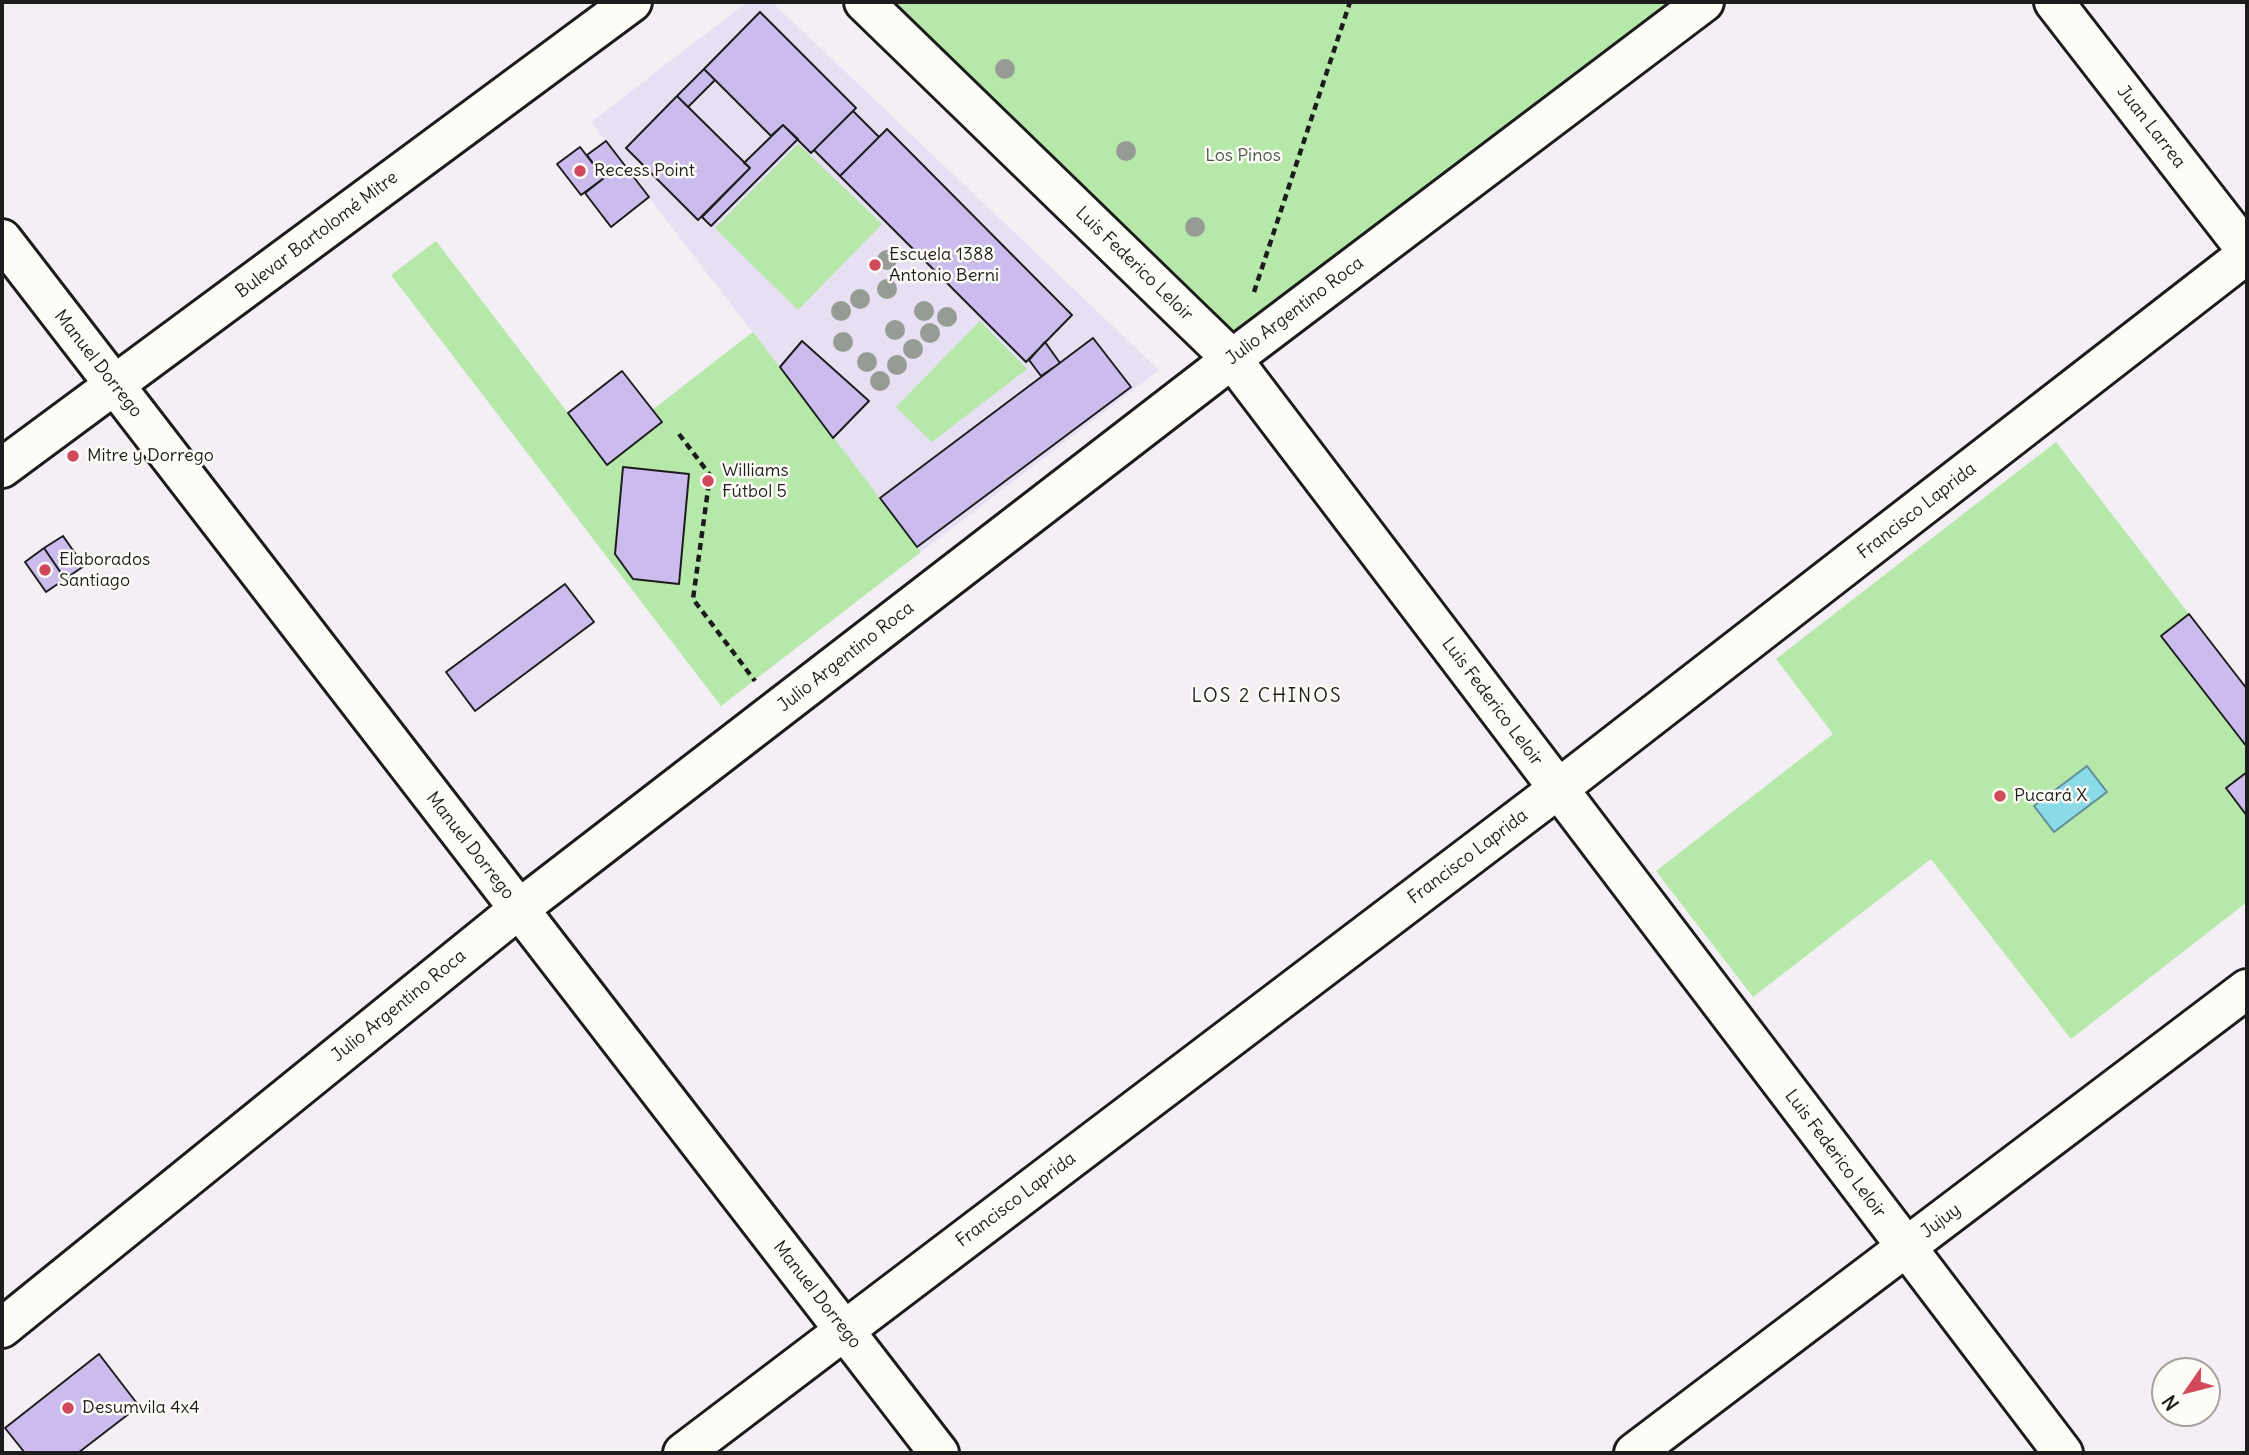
<!DOCTYPE html>
<html>
<head>
<meta charset="utf-8">
<style>
	body { margin:0 }
	#map { position:relative; width:2249px; height:1455px; overflow:hidden; background:#f3eff5; font-family:Delius,sans-serif }
	canvas { display:block }
	.frame { position:absolute; inset:0; border:4px solid #1c1c1c; pointer-events:none }
	.north { position:absolute; left:2151px; top:1357px; width:70px; height:70px; box-sizing:border-box; background:#fdfcf7; border:2px solid #a3a29f; border-radius:50%; rotate:235deg; font-size:19px; font-weight:700; line-height:28px; text-align:center; color:#1c1c1c }
	.north::after { content:''; display:block; margin:auto; width:24px; height:32px; background:#d1495b; clip-path:polygon(50% 0,100% 100%,50% 72%,0 100%) }
</style>
</head>
<body>
<div id="map">
<canvas width="2249" height="1455"></canvas>
<div class="frame"></div>
<div class="north">N</div>
</div>
<script>
const context = document.querySelector('canvas').getContext('2d');
context.lineJoin = 'round';
function fill(path, color) { context.fillStyle = color; context.fill(path, 'evenodd'); }
const shape = rows => new Path2D(rows.map(r => 'M' + r).join(''));
function trace(path, color, width, dash) { context.strokeStyle = color; context.lineWidth = width; context.lineCap = dash ? 'butt' : 'round'; context.setLineDash(dash || []); context.stroke(path); }
function label(font, color, halo, rows, align = 'center') {
  context.font = font + ' Delius,sans-serif'; context.lineWidth = 5; context.setLineDash([]); context.textBaseline = 'middle'; context.strokeStyle = halo; context.fillStyle = color; for (const [text, x, y, turn = 0] of rows) {
    context.save(); context.translate(x, y); context.rotate((+turn || 0) * Math.PI / 180); context.textAlign = isNaN(turn) ? turn : align; if (halo) context.strokeText(text, 0, 0); context.fillText(text, 0, 0); context.restore();
  }
}
fill(shape([
	[747,2,772,2,1159,370,921,552,591,122]
]), '#e7e0f3');
fill(shape([
	[864,2,1704,2,1232,359],
	[798,144,882,224,798,310,715,228],
	[436,241,607,464,662,423,652,410,753,332,921,552,721,706,391,275],
	[980,321,1027,369,932,442,896,407],
	[2056,442,2247,689,2247,902,2071,1039,1931,859,1753,997,1656,871,1833,734,1776,659]
]), '#b5e8a9');
const water = shape([
	[2087,766,2107,792,2054,832,2034,806,2087,766]
]);
fill(water, '#8bdae7');
trace(water, '#5f8e96', 2);
const building = shape([
	[760,12,856,108,811,153,783,125,771,136,704,69,760,12],
	[704,69,715,80,688,107,677,96,704,69],
	[677,96,750,168,698,220,626,148,677,96],
	[853,111,879,137,840,176,814,150,853,111],
	[783,125,798,139,711,226,702,217,750,168,744,163,783,125],
	[887,129,1072,315,1026,362,840,176,887,129],
	[606,141,649,197,611,227,585,193,604,178,587,155,606,141],
	[580,147,604,178,581,195,557,164,580,147],
	[1093,338,1131,387,917,547,880,498,1093,338],
	[802,341,869,401,833,438,780,367,802,341],
	[1045,342,1060,363,1041,376,1029,360,1045,342],
	[622,371,662,422,607,465,568,413,622,371],
	[623,467,689,474,679,584,633,579,615,554,623,467],
	[63,536,84,566,65,579,44,548,63,536],
	[44,548,65,579,46,592,25,562,44,548],
	[565,584,594,622,475,711,446,672,565,584],
	[2189,614,2247,689,2247,747,2161,636,2189,614],
	[2247,772,2247,816,2226,788,2247,772],
	[99,1354,139,1406,78,1453,25,1453,5,1428,99,1354]
]);
fill(building, '#ccbced');
trace(building, '#1c1c1c', 2);
const minor = shape([
	[864,2,1232,359,2063,1453],
	[2054,2,2247,251],
	[2,239,939,1453],
	[2,468,632,2],
	[2,1328,519,909,1232,359,1704,2],
	[683,1453,1558,789,2247,254],
	[1634,1453,2247,989]
]);
trace(minor, '#1c1c1c', 44);
trace(shape([
	[1254,292,1350,2],
	[679,434,710,475,693,599,755,681]
]), '#1c1c1c', 4.5, [7, 5]);
trace(minor, '#fdfcf7', 38);
context.fillStyle = '#969c95';
for (const [x, y] of [
	[1005,69],
	[1126,151],
	[1195,227],
	[887,260],
	[887,289],
	[860,299],
	[841,311],
	[924,311],
	[947,317],
	[895,330],
	[930,333],
	[843,342],
	[913,349],
	[867,362],
	[897,365],
	[880,381]
]) { context.beginPath(); context.arc(x, y, 10, 0, 2 * Math.PI); context.fill(); }
for (const [x, y, r, color] of [
	[580,171,7,"#d1495b"],
	[875,265,7,"#d1495b"],
	[73,456,7,"#d1495b"],
	[708,481,7,"#d1495b"],
	[45,570,7,"#d1495b"],
	[2000,796,7,"#d1495b"],
	[68,1408,7,"#d1495b"]
]) { const dot = new Path2D(); dot.arc(x, y, r, 0, 2 * Math.PI); context.fillStyle = color; context.fill(dot); trace(dot, '#fdfcf7', 2.5); }
label('18px', '#1c1c1c', '#fdfcf7', [
	["Juan Larrea",2151,127,52],
	["Bulevar Bartolomé Mitre",317,235,-37],
	["Luis Federico Leloir",1134,264,44],
	["Julio Argentino Roca",1295,311,-37],
	["Manuel Dorrego",98,364,52],
	["Francisco Laprida",1917,511,-38],
	["Julio Argentino Roca",846,657,-38],
	["Luis Federico Leloir",1492,702,53],
	["Manuel Dorrego",470,846,52],
	["Francisco Laprida",1468,857,-37],
	["Julio Argentino Roca",399,1006,-39],
	["Luis Federico Leloir",1835,1154,53],
	["Francisco Laprida",1016,1200,-37],
	["Jujuy",1941,1221,-37],
	["Manuel Dorrego",817,1295,52]
]);
label('18px', '#4a5946', '#fdfcf7', [
	["Los Pinos",1243,156]
]);
label('18px', '#1c1c1c', '#fdfcf7', [
	["Recess Point",594,171],
	["Escuela 1388",889,255],
	["Antonio Berni",889,276],
	["Mitre y Dorrego",87,456],
	["Williams",722,471],
	["Fútbol 5",722,492],
	["Elaborados",59,560],
	["Santiago",59,581],
	["Pucará X",2014,796],
	["Desumvila 4x4",82,1408]
], 'left');
context.letterSpacing = '2px';
label('19px', '#1c1c1c', '#fdfcf7', [
	["LOS 2 CHINOS",1267,697]
]);
context.letterSpacing = '0px';
</script>
</body>
</html>
